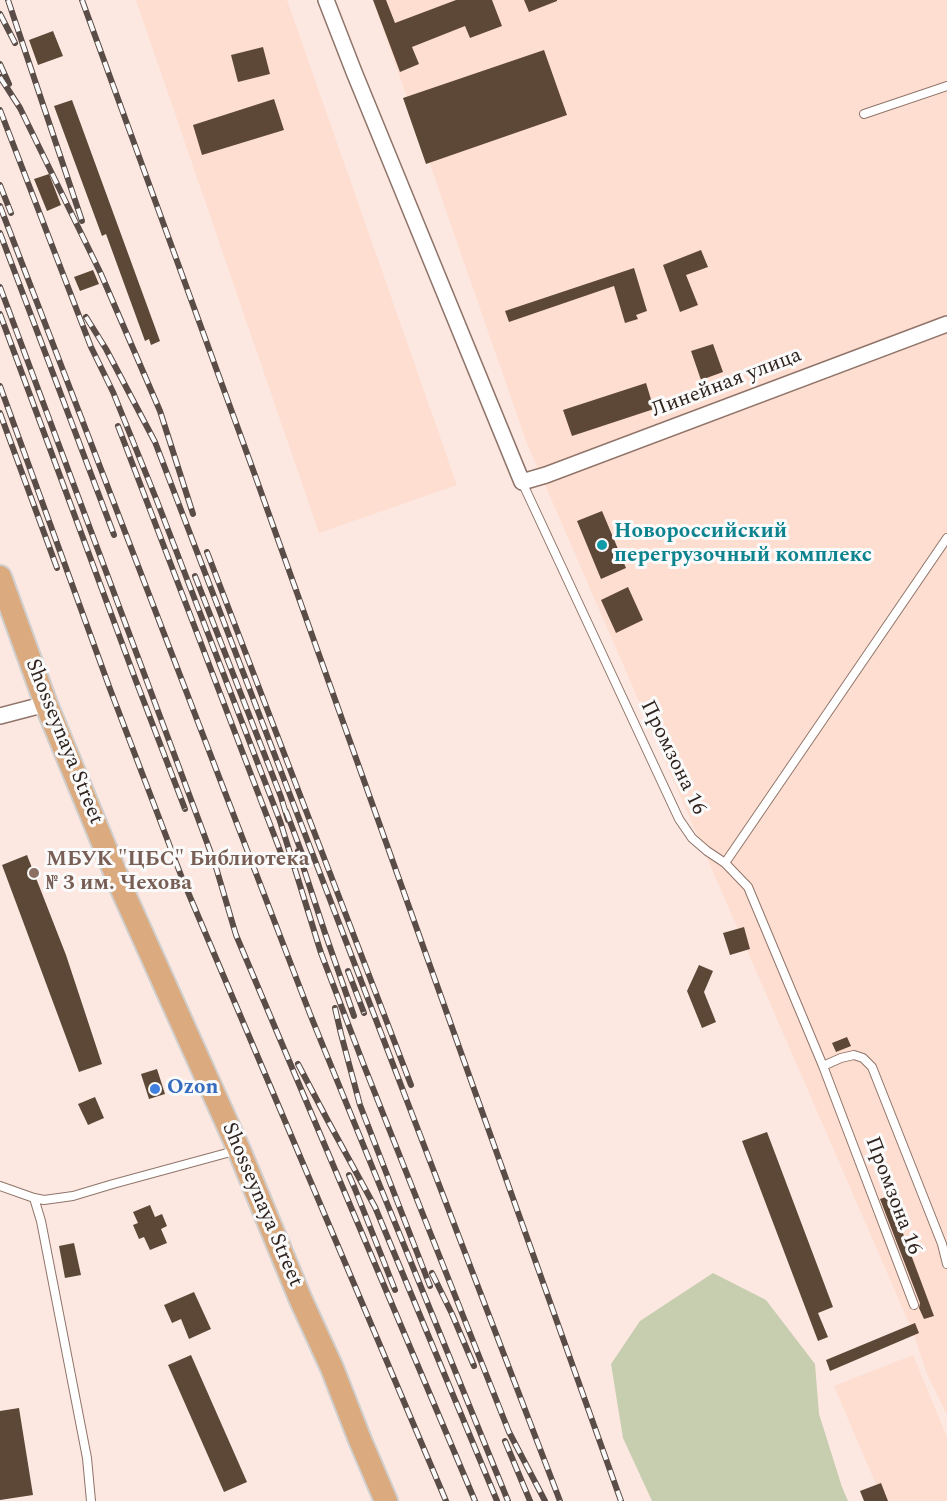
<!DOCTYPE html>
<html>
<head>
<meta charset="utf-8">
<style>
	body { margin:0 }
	canvas { display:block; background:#fce8e1 }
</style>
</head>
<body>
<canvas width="947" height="1501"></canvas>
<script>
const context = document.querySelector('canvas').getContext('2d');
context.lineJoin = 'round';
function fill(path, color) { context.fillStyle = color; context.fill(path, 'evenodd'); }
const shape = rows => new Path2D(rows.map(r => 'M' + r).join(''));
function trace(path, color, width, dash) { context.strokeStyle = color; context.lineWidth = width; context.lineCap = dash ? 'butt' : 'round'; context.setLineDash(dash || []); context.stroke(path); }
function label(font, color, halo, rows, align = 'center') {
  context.font = font + ' Spectral,serif'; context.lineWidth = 6; context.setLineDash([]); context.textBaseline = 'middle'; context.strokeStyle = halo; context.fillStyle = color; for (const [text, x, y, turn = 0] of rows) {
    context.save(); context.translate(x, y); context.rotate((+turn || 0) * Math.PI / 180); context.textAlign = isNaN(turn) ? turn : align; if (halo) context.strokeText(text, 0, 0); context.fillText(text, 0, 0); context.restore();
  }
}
fill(shape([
	[136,0,287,0,457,485,319,533],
	[373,0,947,0,947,1415,927,1374,912,1330,526,441],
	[913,1355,947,1437,947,1501,883,1501,834,1386]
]), '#feded1');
fill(shape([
	[713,1273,766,1300,815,1364,819,1414,842,1487,848,1501,652,1501,623,1438,611,1364,640,1321]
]), '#c7cdaf');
fill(shape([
	[373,0,386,0,395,23,456,0,492,0,502,26,470,38,465,26,412,47,419,64,400,72],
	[524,0,557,0,557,1,529,12],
	[53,31,63,56,38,65,29,40],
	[263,47,270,74,238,82,231,55],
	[544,50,567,115,426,164,403,98],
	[274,99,284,130,202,155,193,125],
	[72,100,160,341,151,345,149,339,145,341,106,234,102,236,54,106],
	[49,174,61,205,47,211,34,179],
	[701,250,708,267,686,275,698,305,680,312,663,265],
	[634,268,647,311,636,315,638,319,625,323,614,286,509,322,505,311],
	[93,270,99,284,80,291,74,277],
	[713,344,723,372,701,380,691,351],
	[646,383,654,409,572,436,563,410],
	[602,511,626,568,601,579,577,521],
	[628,587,643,620,616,633,601,600],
	[27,855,66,955,102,1064,79,1072,2,865],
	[744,927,750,949,730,955,723,933],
	[699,965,713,971,704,992,716,1022,702,1028,687,991],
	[847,1037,851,1046,836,1052,832,1043],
	[157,1069,165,1094,149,1099,141,1074],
	[95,1097,104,1118,88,1125,78,1104],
	[767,1132,833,1307,818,1313,828,1337,818,1341,742,1141],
	[889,1196,934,1316,924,1319,919,1308,920,1303,880,1199],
	[150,1205,155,1217,162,1214,167,1226,161,1229,167,1243,150,1250,144,1237,139,1239,133,1225,138,1223,133,1212],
	[74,1243,81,1275,65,1278,59,1246],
	[194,1292,211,1329,189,1339,181,1319,172,1323,164,1305],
	[915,1323,919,1333,830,1371,826,1360],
	[191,1355,247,1482,224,1492,168,1365],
	[19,1408,33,1495,0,1500,0,1411],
	[881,1483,888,1501,864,1501,860,1491]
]), '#5d4837');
const lane = shape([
	[864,114,947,86],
	[522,482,679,819,692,838,707,851,725,863,748,887,823,1066,914,1305],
	[725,863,947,538],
	[823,1066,841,1058,854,1055,863,1058,872,1067,942,1244,947,1264],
	[0,1186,34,1198,44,1200,73,1196,113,1184,238,1150],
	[34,1198,41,1221,87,1458,91,1501]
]);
const street = shape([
	[326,0,354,72,522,482,546,475,947,324],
	[0,716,46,704]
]);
const primary = shape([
	[0,577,46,704,124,894,239,1150,300,1298,332,1368,360,1440,386,1501]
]);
trace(lane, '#907469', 10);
trace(street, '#907469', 18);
trace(primary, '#d1cfce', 26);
trace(lane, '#fff', 8);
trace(street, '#fff', 15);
trace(primary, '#dbaa7e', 22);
const rail = shape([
	[8,0,82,221],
	[82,0,256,478,621,1501],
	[0,14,15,43],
	[0,64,9,84],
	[0,77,20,108,101,274,160,411,193,514],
	[0,110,91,347,113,392,157,501,280,821,321,953,363,1063,509,1432,545,1501],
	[0,185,11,213],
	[0,206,310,1014,508,1501],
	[0,233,114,535],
	[0,287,215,864,236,935,475,1501],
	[0,314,136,681,185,809],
	[86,317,106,349,155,442,560,1501],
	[0,386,110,689,182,878,446,1501],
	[0,413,57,568],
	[118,426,284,861],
	[207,552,411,1085],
	[195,576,281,797,288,820],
	[286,811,304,859],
	[298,851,325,933,354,1016],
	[348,971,364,1013],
	[335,1008,341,1034,360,1105,430,1286],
	[298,1064,328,1121,375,1207,497,1501],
	[349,1175,355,1189,395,1290],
	[432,1273,452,1314,474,1366],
	[505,1441,530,1501]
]);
trace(rail, '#5a4c47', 6);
trace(rail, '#fafafa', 4, [11]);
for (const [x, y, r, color] of [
	[602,545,6,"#0f9aa8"],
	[34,873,6,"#8d6e63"],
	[155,1089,6,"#3f7fe0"]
]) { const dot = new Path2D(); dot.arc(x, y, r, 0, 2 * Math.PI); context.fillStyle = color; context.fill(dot); trace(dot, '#fafafa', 2); }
label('21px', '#2f231e', '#fafafa', [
	["Линейная улица",727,384,-21],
	["Shosseynaya Street",63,742,68],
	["Промзона 16",672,758,64],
	["Промзона 16",892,1196,69],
	["Shosseynaya Street",261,1205,67]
]);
label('bold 21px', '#0d838f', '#fafafa', [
	["Новороссийский",614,533],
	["перегрузочный комплекс",614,557]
], 'left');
label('bold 21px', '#785e54', '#fafafa', [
	["МБУК \"ЦБС\" Библиотека",46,861],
	["№ 3 им. Чехова",46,885]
], 'left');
label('bold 21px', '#366cbe', '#fafafa', [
	["Ozon",167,1089]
], 'left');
</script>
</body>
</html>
